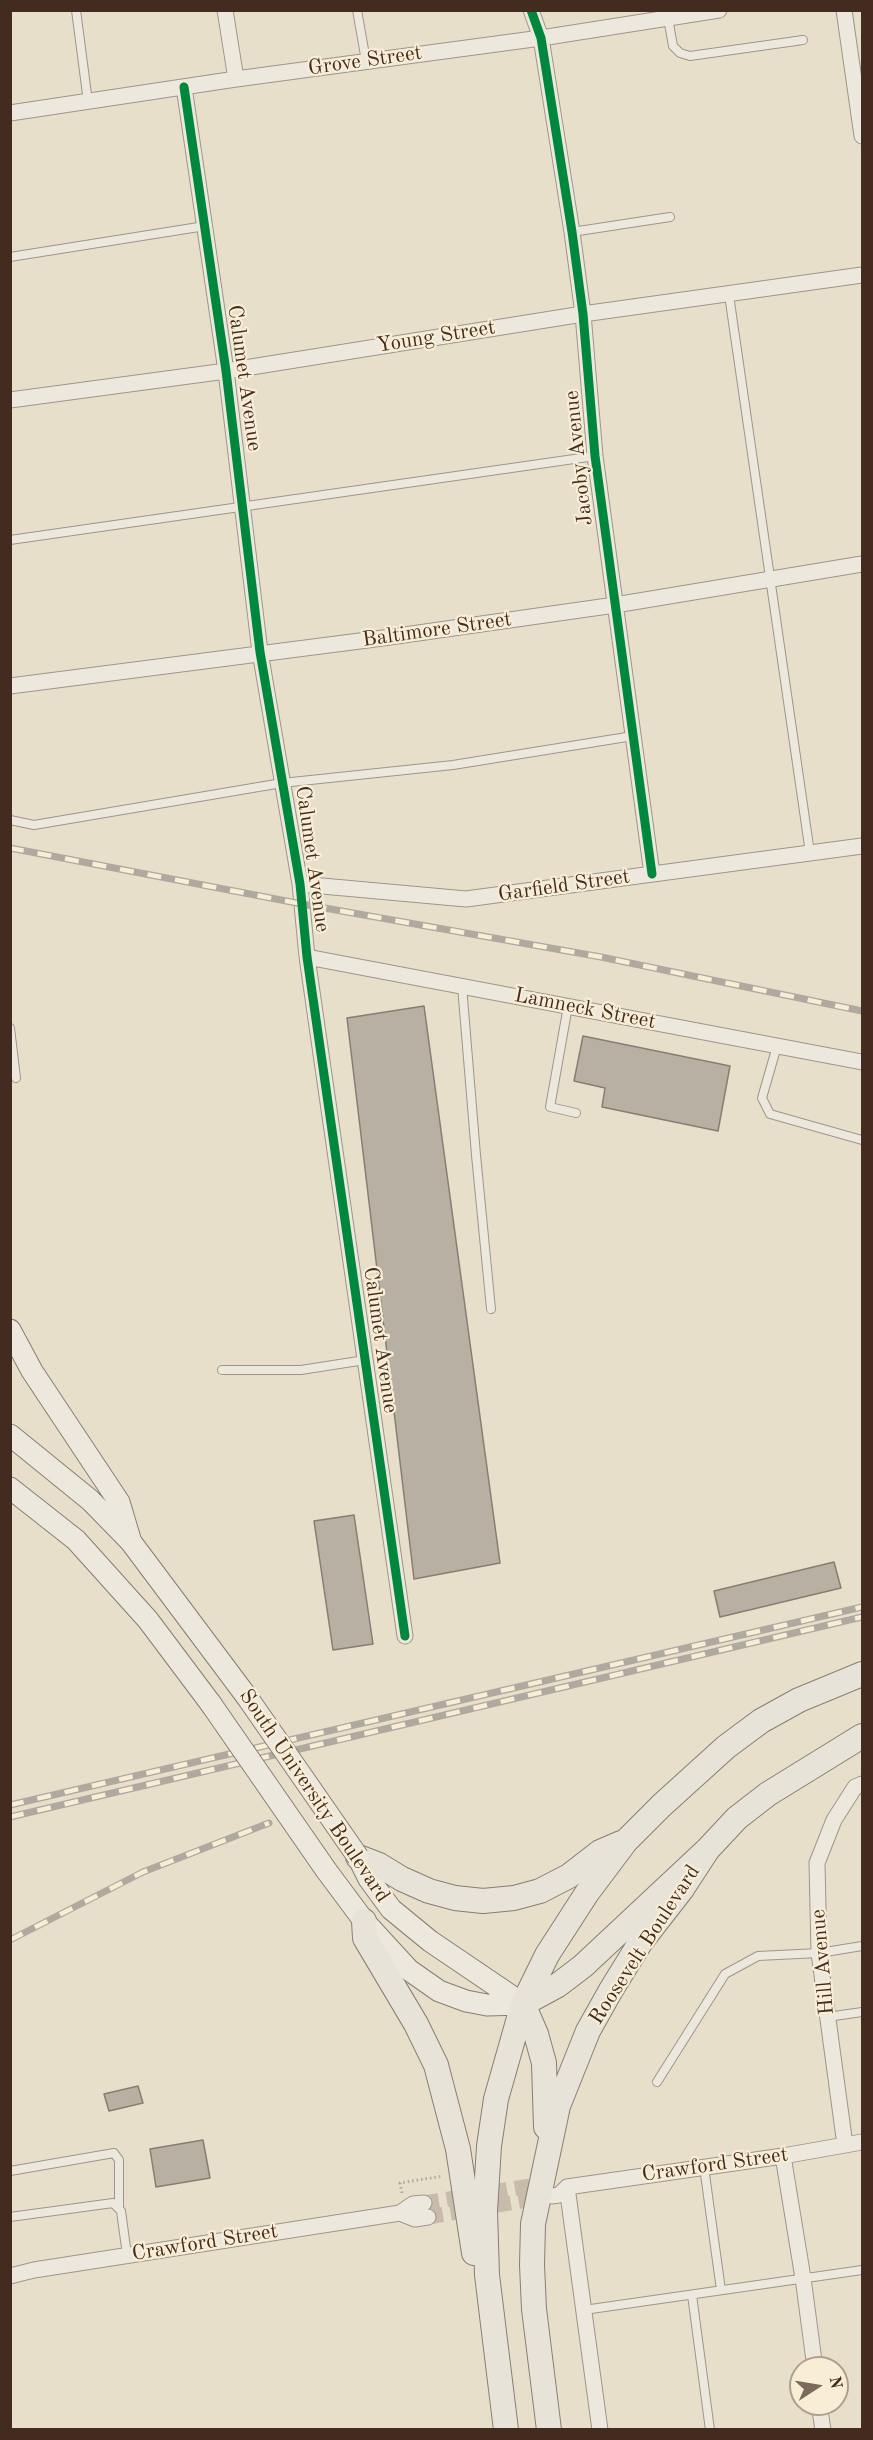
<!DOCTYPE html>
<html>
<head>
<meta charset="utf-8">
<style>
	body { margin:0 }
	#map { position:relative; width:873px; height:2440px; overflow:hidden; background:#e8dfcb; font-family:"Old Standard TT",serif }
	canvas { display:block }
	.frame { position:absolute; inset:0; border:12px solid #432b20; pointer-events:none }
	.north { position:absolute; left:789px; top:2356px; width:60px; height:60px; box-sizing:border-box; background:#f8edd5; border:2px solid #b09f8d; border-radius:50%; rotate:78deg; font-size:16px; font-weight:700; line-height:24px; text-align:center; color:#432b20 }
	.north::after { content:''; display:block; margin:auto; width:21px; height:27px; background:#7d6a5c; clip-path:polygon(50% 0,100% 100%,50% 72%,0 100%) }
</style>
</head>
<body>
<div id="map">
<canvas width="873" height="2440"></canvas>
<div class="frame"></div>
<div class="north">N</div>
</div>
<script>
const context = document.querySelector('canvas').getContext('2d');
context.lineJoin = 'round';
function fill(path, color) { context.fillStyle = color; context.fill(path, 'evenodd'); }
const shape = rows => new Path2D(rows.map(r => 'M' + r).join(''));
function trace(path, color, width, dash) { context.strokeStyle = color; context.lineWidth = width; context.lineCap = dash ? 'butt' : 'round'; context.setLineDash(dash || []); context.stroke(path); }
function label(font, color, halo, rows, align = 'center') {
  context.font = font + ' "Old Standard TT",serif'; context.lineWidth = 4.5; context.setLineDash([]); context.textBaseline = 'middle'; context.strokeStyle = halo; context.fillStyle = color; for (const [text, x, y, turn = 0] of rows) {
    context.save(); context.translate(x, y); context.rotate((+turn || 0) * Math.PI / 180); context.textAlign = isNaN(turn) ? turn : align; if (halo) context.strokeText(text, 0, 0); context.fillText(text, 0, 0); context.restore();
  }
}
const building = shape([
	[424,1006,500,1563,414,1579,347,1018,424,1006],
	[583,1036,730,1066,718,1131,602,1107,605,1088,574,1081,583,1036],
	[354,1515,373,1644,333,1650,314,1521,354,1515],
	[834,1562,841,1588,720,1617,714,1591,834,1562],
	[138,2086,143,2103,109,2111,104,2094,138,2086],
	[203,2140,210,2178,156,2187,150,2149,203,2140]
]);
fill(building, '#b8b0a2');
trace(building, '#877e73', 1.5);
trace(shape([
	[424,2203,549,2183],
	[428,2217,546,2197]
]), '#c7bba9', 15, [15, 8]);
const lane = shape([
	[76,10,88,102],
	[357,10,366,61],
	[668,18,673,46,680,53,690,56,803,40],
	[572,232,670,217],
	[10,257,205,226],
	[729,295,810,853],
	[10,540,595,456],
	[10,820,34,825,282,783,453,765,633,736],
	[462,986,476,1155,491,1309],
	[568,1006,550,1107,576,1113],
	[10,1028,16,1078],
	[777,1046,762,1098,770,1114,862,1140],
	[222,1370,301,1370,365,1360],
	[827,2017,862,2012],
	[657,2082,725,1974,758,1956,819,1953,862,1946],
	[704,2167,721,2290],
	[10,2171,114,2153,119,2160,119,2207],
	[10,2217,113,2203,121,2211,127,2255],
	[692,2295,710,2430],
	[584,2310,862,2270]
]);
const street = shape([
	[225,10,236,79],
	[531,10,541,38,572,232,583,314,595,456,652,874],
	[844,10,862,136],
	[184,87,226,371,260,652,300,884,307,957,405,1636],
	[10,113,236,79,541,38,719,10],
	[10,400,226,371,583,314,862,275],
	[10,686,383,638,615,605,862,564],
	[300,884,466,899,862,846],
	[307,957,862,1062],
	[845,2145,819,1953,817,1863,834,1820,855,1787,862,1784],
	[783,2156,803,2278,815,2368],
	[567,2187,600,2430],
	[552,2196,559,2195,567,2187,783,2156,862,2142],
	[400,2213,415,2219,428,2217],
	[10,2276,34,2270,400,2213,413,2204,424,2203],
	[819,2404,823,2430]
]);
const secondary = shape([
	[10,1330,32,1371,119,1502,130,1539],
	[10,1435,90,1500,131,1542,247,1697],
	[10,1488,76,1540,148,1620,211,1704],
	[358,1857,369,1879,391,1909,430,1941,523,2004],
	[326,1870,364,1921,409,1970,439,1991,466,2001,487,2005,523,2004]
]);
const primary = shape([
	[358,1857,379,1865,402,1879,429,1891,455,1898,483,1901,514,1898,540,1891,569,1876,600,1852,621,1843],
	[364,1921,365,1938,416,2024,436,2065,458,2149,474,2253],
	[523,2004,558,1985,583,1966,708,1849,737,1818,768,1794,862,1736],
	[523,2004,536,2034,544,2063,546,2127],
	[506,2430,487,2275,485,2211,489,2146,496,2099,523,2004,547,1955,587,1893,626,1841,662,1805,726,1747,761,1721,799,1700,862,1674],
	[549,2430,534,2309,532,2265,533,2224,558,2106,588,2031,611,1990,640,1943,682,1889,708,1849]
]);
trace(lane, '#9e968a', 10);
trace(street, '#9e968a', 17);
trace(secondary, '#877e73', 23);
trace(primary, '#877e73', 26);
trace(shape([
	[402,2193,400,2183,443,2176]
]), '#afa9a0', 3, [1.5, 3]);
trace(lane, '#ece8dd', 8);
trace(street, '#ece8dd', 15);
trace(secondary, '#ece8dd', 21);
trace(primary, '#e8e3d8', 24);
const rail = shape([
	[10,848,302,904,601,957,862,1011],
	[10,1805,862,1607],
	[10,1817,862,1617],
	[10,1940,143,1872,269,1823]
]);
trace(rail, '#afa9a0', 7);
trace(rail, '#f8edd5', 4.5, [14]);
const secondaryBridge = shape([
	[247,1697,358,1857],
	[211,1704,326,1870]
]);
trace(secondaryBridge, '#877e73', 23, []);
trace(secondaryBridge, '#ece8dd', 21);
trace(shape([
	[531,10,541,38,572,232,583,314,595,456,652,874],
	[184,87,226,371,260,652,300,884,307,957,405,1636]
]), '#00873e', 9);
label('21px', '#432b20', '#f8edd5', [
	["Grove Street",365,61,-8],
	["Young Street",436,337,-9],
	["Calumet Avenue",244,378,82],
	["Jacoby Avenue",579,458,-96],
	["Baltimore Street",437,630,-8],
	["Calumet Avenue",312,859,82],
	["Garfield Street",564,886,-8],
	["Lamneck Street",585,1009,11],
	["Calumet Avenue",380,1340,82],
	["South University Boulevard",314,1796,56],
	["Roosevelt Boulevard",645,1945,-57],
	["Hill Avenue",823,1962,-95],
	["Crawford Street",715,2165,-8],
	["Crawford Street",205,2243,-9]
]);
</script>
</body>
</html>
